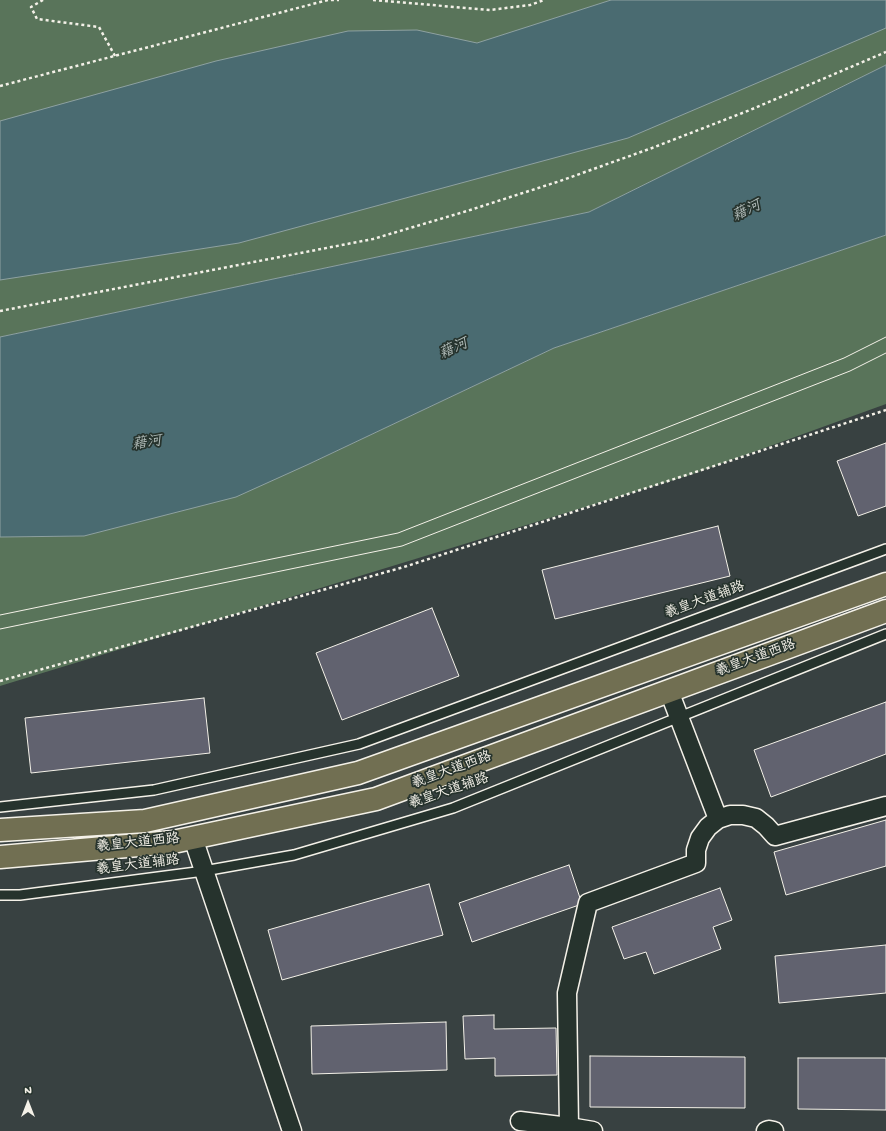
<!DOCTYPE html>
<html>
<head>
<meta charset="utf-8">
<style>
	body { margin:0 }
	#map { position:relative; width:886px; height:1131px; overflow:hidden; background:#384141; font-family:"Gochi Hand",sans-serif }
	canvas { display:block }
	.north { position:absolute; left:8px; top:1083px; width:40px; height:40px; -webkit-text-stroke:3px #26332d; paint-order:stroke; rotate:0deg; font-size:11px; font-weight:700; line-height:16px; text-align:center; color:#f4f1e8 }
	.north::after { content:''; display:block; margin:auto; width:14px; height:18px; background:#f4f1e8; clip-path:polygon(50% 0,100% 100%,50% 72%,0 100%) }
</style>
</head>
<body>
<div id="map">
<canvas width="886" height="1131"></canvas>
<div class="north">N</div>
</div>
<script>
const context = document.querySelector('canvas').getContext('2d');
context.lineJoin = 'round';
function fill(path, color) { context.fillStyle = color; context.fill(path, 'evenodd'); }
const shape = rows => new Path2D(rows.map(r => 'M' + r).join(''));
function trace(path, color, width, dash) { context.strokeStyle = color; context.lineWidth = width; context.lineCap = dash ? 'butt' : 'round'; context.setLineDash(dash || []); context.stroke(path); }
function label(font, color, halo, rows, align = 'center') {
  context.font = font + ' "Gochi Hand","LXGW WenKai TC",sans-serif'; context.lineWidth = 3.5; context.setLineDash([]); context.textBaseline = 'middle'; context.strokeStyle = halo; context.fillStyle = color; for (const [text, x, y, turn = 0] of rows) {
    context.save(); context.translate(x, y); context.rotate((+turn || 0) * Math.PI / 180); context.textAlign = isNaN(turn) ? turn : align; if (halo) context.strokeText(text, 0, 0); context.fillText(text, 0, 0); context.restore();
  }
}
fill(shape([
	[0,0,886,0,886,65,589,212,0,337],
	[886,235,886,404,690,475,0,686,0,537,84,536,309,464,554,348]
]), '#59745a');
const water = shape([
	[611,0,886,0,886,28,628,138,239,243,0,280,0,121,216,61,348,31,417,30,477,43,611,0],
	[886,65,886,235,554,348,309,464,236,497,84,536,0,537,0,337,589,212,886,65]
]);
fill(water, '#4a6b71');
trace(water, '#8ea1a1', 1);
const building = shape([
	[886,443,886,506,858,516,837,461,886,443],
	[718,526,730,576,555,619,542,570,718,526],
	[432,608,459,676,342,720,316,653,432,608],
	[204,698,210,753,31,773,25,718,204,698],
	[886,702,886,754,771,797,754,750,886,702],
	[886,820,886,866,786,895,774,852,886,820],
	[569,865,582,904,472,942,459,903,569,865],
	[429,884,443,935,282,980,268,930,429,884],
	[720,888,732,920,713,927,721,949,654,974,646,952,624,959,612,927,720,888],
	[886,945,886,993,779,1003,775,956,886,945],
	[494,1015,494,1029,556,1028,557,1075,495,1076,495,1058,465,1059,463,1016,494,1015],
	[446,1022,447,1070,312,1074,311,1026,446,1022],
	[590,1056,745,1057,745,1108,590,1107,590,1056],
	[798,1058,886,1058,886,1110,798,1109,798,1058]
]);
fill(building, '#61626f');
trace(building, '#f4f1e8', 1);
const lane = shape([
	[0,807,154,790,359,744,886,549],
	[0,895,20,895,204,871,294,855,453,808,886,634]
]);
const street = shape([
	[669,691,718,819],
	[193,838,292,1131],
	[520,1121,569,1127,593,1131],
	[569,1127,567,993,588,903,696,863,696,850,700,838,708,827,718,819,730,815,743,815,756,818,766,826,775,836,886,806],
	[766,1131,769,1130,774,1131]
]);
const primary = shape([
	[0,830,145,821,358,773,886,584],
	[0,857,173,842,376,799,886,611]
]);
trace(lane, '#f4f1e8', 12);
trace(street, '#f4f1e8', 21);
trace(primary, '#f4f1e8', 25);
trace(shape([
	[43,0,31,7,37,19,99,27,115,56],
	[373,0,490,10,530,5,544,0],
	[0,86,328,0,339,0],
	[0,311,373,239,467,211,560,181,652,148,750,110,886,52],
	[0,681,404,567,886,410]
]), '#f4f1e8', 2.5, [3, 3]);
trace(lane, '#26332d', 9);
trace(street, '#26332d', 18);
trace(primary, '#716f52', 22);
trace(shape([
	[0,615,398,533,844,358,886,337],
	[0,629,402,546,850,371,886,353]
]), '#f4f1e8', 1);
label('14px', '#f4f1e8', '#26332d', [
	["羲皇大道辅路",705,601,-20],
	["羲皇大道西路",756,659,-20],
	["羲皇大道西路",452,771,-20],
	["羲皇大道辅路",449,792,-19],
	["羲皇大道西路",138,844,-6],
	["羲皇大道辅路",138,866,-7]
]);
label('italic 15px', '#b0bbb8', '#26332d', [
	["藉河",747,212,-25],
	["藉河",454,350,-24],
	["藉河",147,444,-8]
]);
</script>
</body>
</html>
